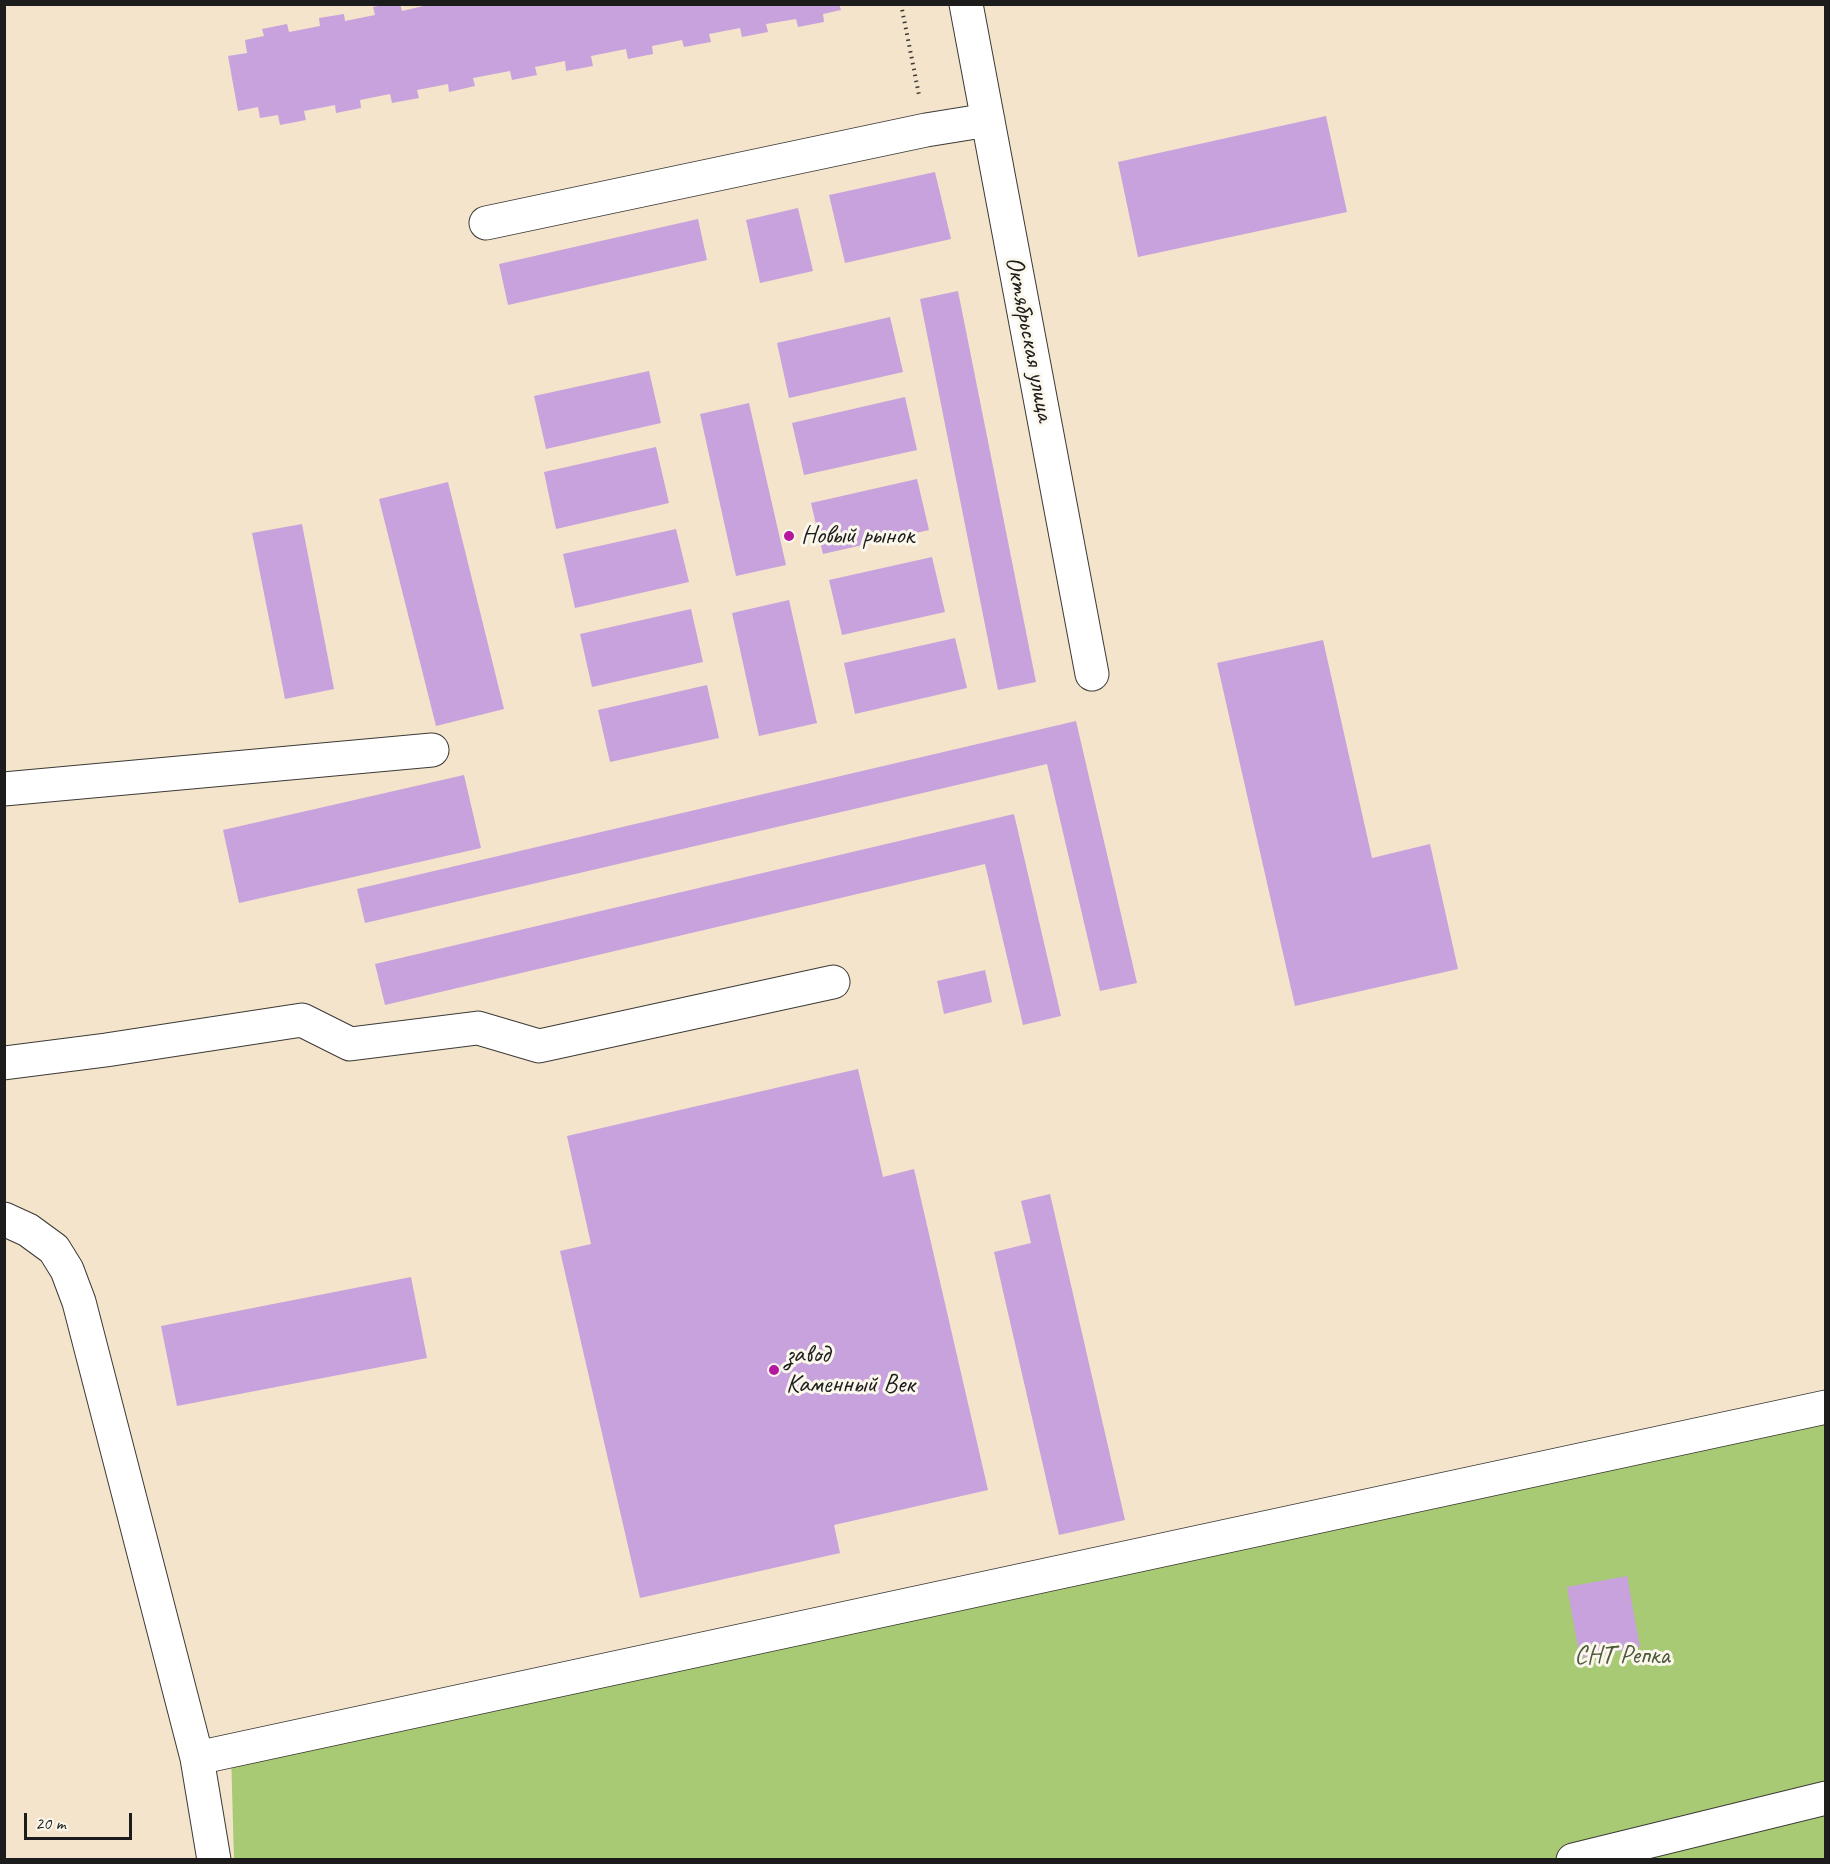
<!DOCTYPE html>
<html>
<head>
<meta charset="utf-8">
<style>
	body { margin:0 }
	#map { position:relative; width:1830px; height:1864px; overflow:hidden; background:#f4e4cb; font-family:Caveat,sans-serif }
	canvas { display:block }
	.frame { position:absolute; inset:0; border:6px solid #1c1c1c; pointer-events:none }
	.scale { position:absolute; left:24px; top:1813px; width:108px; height:27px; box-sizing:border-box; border:3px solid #1c1c1c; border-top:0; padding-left:8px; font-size:18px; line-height:21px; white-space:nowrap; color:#1c1c1c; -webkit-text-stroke:4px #fbf7ec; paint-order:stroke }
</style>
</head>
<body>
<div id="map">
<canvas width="1830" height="1864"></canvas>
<div class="frame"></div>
<div class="scale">20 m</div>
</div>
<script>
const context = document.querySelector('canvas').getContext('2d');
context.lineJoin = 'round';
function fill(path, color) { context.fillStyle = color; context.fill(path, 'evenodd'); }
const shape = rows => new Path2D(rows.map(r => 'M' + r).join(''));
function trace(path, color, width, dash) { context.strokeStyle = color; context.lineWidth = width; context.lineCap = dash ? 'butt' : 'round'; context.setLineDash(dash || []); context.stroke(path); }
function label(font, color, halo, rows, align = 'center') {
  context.font = font + ' Caveat,sans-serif'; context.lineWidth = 6; context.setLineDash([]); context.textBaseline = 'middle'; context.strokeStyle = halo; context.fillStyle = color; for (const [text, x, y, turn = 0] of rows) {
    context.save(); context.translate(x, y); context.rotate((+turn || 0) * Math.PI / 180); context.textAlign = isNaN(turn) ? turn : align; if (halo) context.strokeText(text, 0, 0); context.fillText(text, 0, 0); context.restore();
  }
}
fill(shape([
	[1825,1403,1825,1859,234,1859,231,1753]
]), '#a8ca74');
fill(shape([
	[389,4,400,4,402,11,432,4,839,4,841,10,823,14,824,22,798,27,796,19,766,24,768,32,742,37,740,28,709,34,711,42,684,47,682,40,652,46,653,54,628,59,626,49,591,56,593,66,566,71,565,61,535,67,537,75,512,80,510,71,473,78,475,86,449,92,448,84,417,90,419,98,392,103,390,94,360,100,361,108,336,113,335,105,304,111,306,120,280,125,278,115,260,118,258,107,238,111,228,56,247,53,245,40,264,36,262,29,287,24,289,32,320,26,319,18,344,14,345,21,375,15,373,7],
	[1326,116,1347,212,1138,257,1118,162],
	[935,172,951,239,845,263,829,195],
	[798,208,813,271,760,283,746,220],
	[698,219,707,260,508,305,499,264],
	[958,291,1036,682,998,690,920,299],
	[890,317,903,372,789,398,777,343],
	[649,371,661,423,546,449,534,396],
	[905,397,917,450,804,475,792,423],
	[749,403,786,565,736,576,700,414],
	[656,447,669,503,556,529,544,472],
	[917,479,929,530,823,554,811,503],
	[448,482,504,709,436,726,379,499],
	[302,524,334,689,285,699,252,533],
	[676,529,689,582,575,608,563,554],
	[932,557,945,612,842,635,829,580],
	[789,600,817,723,759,736,732,613],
	[691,609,703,662,592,687,580,634],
	[955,638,967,688,855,714,844,663],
	[1323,640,1372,858,1430,844,1458,969,1295,1006,1217,663],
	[707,685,719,738,610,762,598,710],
	[1076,721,1137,983,1100,991,1047,764,365,923,357,889],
	[464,775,481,848,239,903,223,830],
	[1014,814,1061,1016,1023,1025,985,864,385,1005,375,964],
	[985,970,992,1002,944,1014,937,981],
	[858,1069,883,1177,914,1169,988,1490,834,1525,840,1553,640,1598,560,1251,591,1244,567,1136],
	[1050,1194,1125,1520,1059,1535,994,1252,1031,1243,1021,1201],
	[411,1277,427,1358,177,1406,161,1326],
	[1627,1576,1640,1647,1580,1658,1567,1587]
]), '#c7a2dc');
const minor = shape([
	[966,4,1092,674],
	[486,223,926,130,988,120],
	[4,789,432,750],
	[4,1063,106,1050,302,1020,350,1044,478,1028,539,1046,833,982],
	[4,1219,28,1230,54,1249,67,1270,79,1302,197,1758,214,1860],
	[197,1758,1826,1407],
	[1573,1860,1826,1798]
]);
trace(minor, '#3c3a36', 35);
trace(shape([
	[901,4,919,95]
]), '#3c3a36', 4, [1.5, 4.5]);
trace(minor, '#fff', 33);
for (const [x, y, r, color] of [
	[789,536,6,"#b5179e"],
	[774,1370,6,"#b5179e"]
]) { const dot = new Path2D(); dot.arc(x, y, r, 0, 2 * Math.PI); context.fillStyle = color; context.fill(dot); trace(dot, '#fbf7ec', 2); }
label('26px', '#1c1c1c', '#fbf7ec', [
	["Октябрьская улица",1029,339,79]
]);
label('26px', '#1c1c1c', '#fbf7ec', [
	["Новый рынок",801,536],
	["завод",786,1355],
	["Каменный Век",786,1385]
], 'left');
label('26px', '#4d593b', '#fbf7ec', [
	["СНТ Репка",1622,1656]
]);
</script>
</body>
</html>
